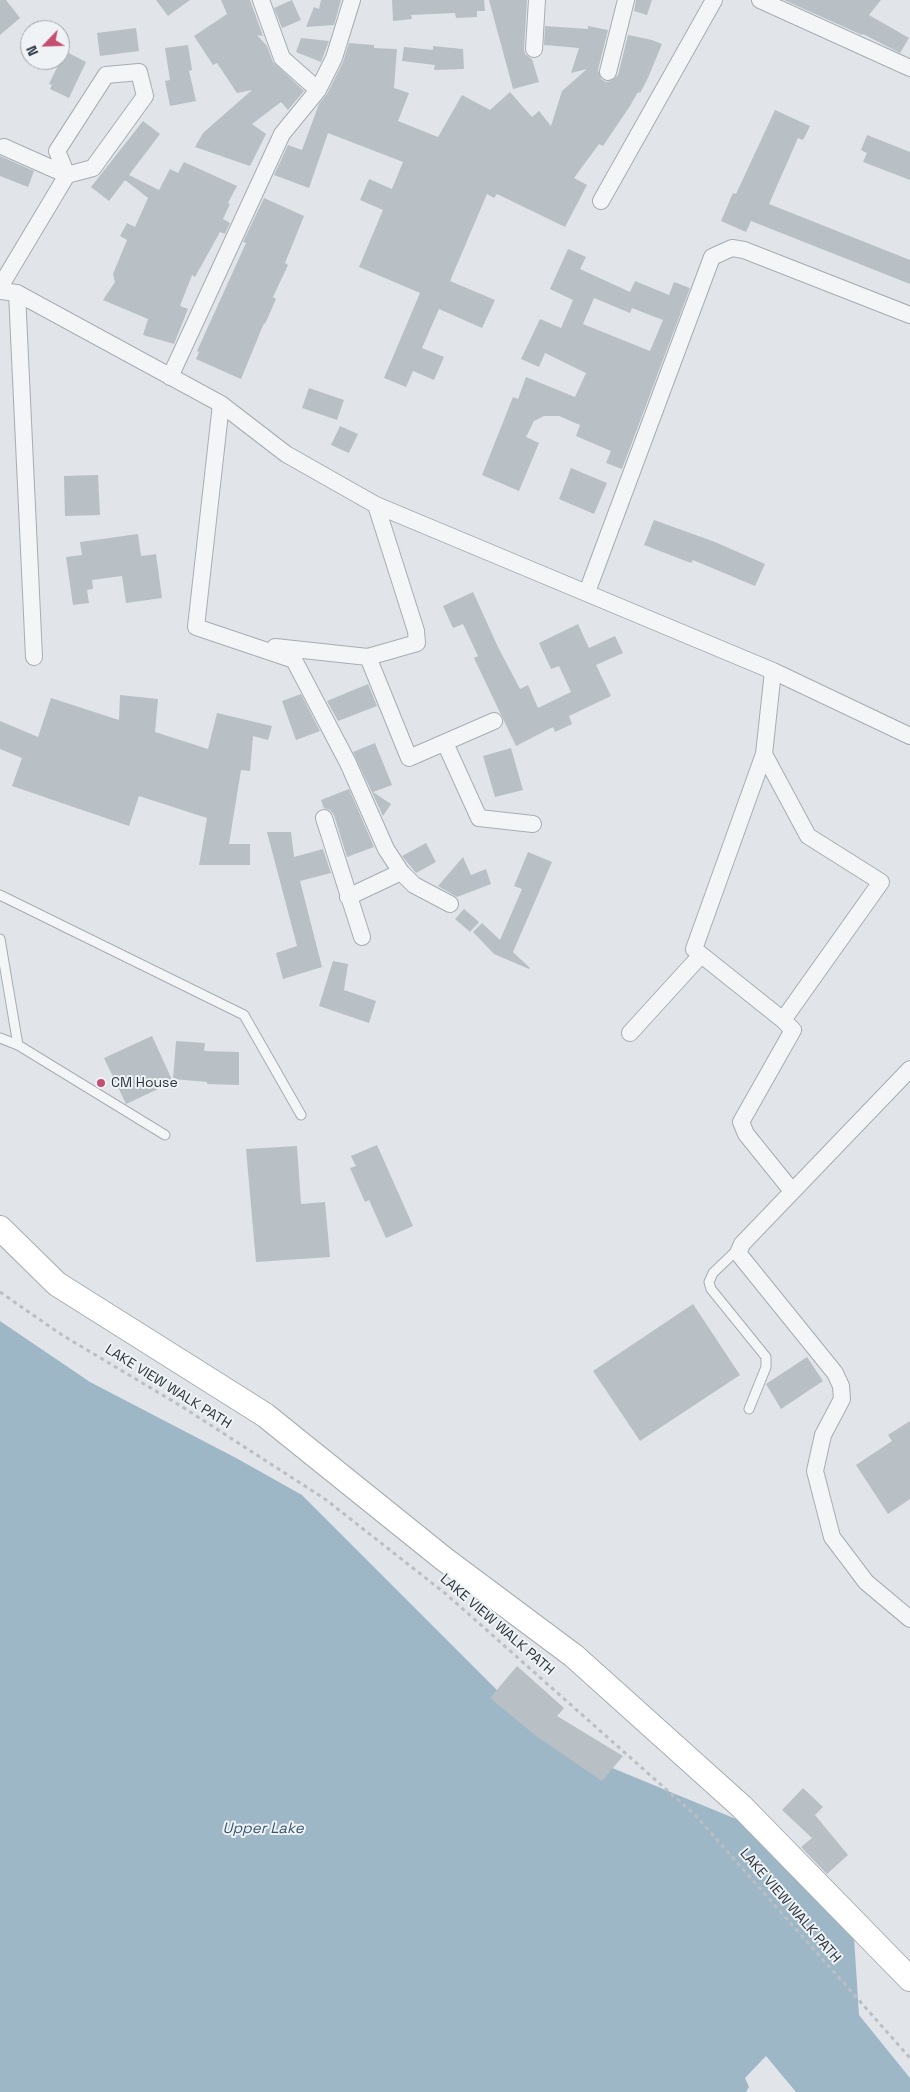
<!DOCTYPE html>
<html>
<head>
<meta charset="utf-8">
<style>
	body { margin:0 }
	#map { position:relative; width:910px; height:2092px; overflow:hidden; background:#e1e5e9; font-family:"Space Grotesk",sans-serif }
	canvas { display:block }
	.north { position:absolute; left:20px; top:20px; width:50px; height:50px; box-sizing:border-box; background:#f0f3f6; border:1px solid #a1a7ad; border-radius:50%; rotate:246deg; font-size:14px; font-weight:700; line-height:20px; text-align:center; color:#2a353f }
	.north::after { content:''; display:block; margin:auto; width:18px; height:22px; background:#c54f70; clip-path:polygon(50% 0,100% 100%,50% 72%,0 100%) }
</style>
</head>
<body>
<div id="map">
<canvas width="910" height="2092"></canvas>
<div class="north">N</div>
</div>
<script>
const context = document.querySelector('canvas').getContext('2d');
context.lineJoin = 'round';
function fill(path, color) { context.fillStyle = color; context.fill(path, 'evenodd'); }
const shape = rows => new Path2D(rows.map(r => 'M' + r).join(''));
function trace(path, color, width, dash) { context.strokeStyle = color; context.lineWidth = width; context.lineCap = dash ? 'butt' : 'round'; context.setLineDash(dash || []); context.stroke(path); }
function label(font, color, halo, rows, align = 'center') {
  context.font = font + ' "Space Grotesk",sans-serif'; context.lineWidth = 4; context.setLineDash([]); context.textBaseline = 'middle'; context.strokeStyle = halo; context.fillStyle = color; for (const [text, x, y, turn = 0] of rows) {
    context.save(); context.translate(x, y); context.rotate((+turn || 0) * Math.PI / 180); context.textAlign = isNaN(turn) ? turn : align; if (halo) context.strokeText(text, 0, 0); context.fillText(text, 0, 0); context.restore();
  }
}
fill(shape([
	[0,1321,90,1382,238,1459,302,1495,502,1695,559,1746,753,1826,854,1937,859,2015,910,2078,910,2092,0,2092]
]), '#9eb7c6');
fill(shape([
	[766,2056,796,2092,746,2092,749,2087,745,2078]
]), '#e1e5e9');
fill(shape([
	[0,0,6,0,20,18,0,35],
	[156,0,190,0,168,16],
	[221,0,250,0,263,36,257,35,267,46,273,62,304,91,288,110,281,102,252,124,266,134,250,166,195,147,203,133,252,90,237,93,217,63,213,65,194,36,227,14],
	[292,0,301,20,282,28,274,8],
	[321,0,341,0,334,25,306,27,314,7,319,9],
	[392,0,484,0,485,11,477,11,477,17,456,18,455,13,411,15,412,19,393,21],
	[489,0,527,0,524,49,525,54,532,59,539,82,513,89],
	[636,0,652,0,647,15,634,11],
	[784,0,881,0,869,15,909,38,900,53,863,34,862,35],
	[545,26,588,29,588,26,608,30,598,70,601,79,606,82,611,81,618,75,628,35,652,40,662,44,648,78,640,93,638,92,630,106,603,146,599,144,574,178,587,185,565,227,497,194,494,198,487,194,450,281,495,300,482,328,439,309,422,348,444,357,434,380,413,371,406,387,384,378,420,293,359,267,383,210,360,200,369,179,392,189,403,162,328,133,309,188,274,175,288,145,302,150,319,104,327,94,343,62,349,43,374,45,374,48,397,49,394,88,409,93,398,121,438,137,462,95,490,110,510,92,532,117,539,111,551,126,562,91,587,69,571,73,579,48,544,45],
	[136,28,139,51,100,56,97,33],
	[301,38,329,41,321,62,296,52],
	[188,45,192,70,189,71,196,101,170,106,165,81,170,80,165,48],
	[433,46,463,49,464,69,434,70,435,65,402,61,404,47,433,50],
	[65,51,86,62,69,98,50,89,52,85,49,84],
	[775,110,810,126,803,140,798,138,769,204,910,260,910,284,751,221,746,232,721,221,733,193,736,194],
	[143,121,160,134,129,175,159,190,170,169,178,173,184,162,237,186,228,203,230,204,223,219,230,223,225,234,220,232,195,277,192,275,180,306,188,309,174,344,143,335,148,319,103,300,115,282,113,274,127,240,120,236,127,223,135,227,148,198,125,180,109,201,91,187],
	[867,135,910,152,910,180,863,162,867,153,861,150],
	[0,156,34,171,28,187,0,176],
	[264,198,304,216,285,263,288,265,273,297,276,299,265,324,264,323,241,379,196,359,199,352,197,351,246,243,243,242],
	[568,249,586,257,580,269,630,292,635,281,669,295,674,282,690,288,622,469,606,463,611,451,576,436,580,425,559,416,544,416,534,421,526,437,539,443,519,491,482,475,513,397,518,399,526,377,575,397,586,373,545,353,539,367,521,359,540,319,561,328,573,300,550,289],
	[594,298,630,313,632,308,663,320,650,351,583,324],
	[309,388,344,400,337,420,302,408],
	[340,426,358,434,349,453,331,445],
	[571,468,607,483,594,514,559,499],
	[98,475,100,515,65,516,64,476],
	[654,520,715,542,765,564,755,586,693,560,691,563,644,545],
	[138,534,141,556,156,554,162,598,126,603,122,576,92,580,93,589,87,590,89,603,73,605,66,557,82,555,80,542],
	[473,592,498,647,520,689,528,685,538,708,571,692,559,666,551,669,539,643,578,624,589,648,615,636,623,653,596,665,611,696,569,716,572,724,555,732,553,727,516,746,474,658,478,656,463,624,453,628,443,606],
	[368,684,377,706,338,721,327,701],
	[301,694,320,731,296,740,282,701],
	[120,695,158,699,155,732,208,749,217,713,272,726,268,740,253,736,250,771,241,770,229,844,250,844,250,865,199,865,207,818,139,796,129,826,12,786,22,758,0,749,0,721,38,737,51,698,119,720],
	[375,743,392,785,373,792,391,804,383,816,353,752],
	[511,748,523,790,495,797,483,756],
	[349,789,374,847,347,857,334,815,330,810,324,808,321,800],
	[267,832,291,832,294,857,323,849,331,873,300,881,322,967,283,979,276,953,297,946],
	[426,843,436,862,416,873,402,856],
	[528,852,552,862,513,952,530,968,529,969,494,954,473,932,482,923,500,940,522,889,514,886],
	[463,857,471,875,486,869,491,884,457,897,438,886],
	[464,909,479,922,470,932,455,919],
	[333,961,348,964,344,990,376,1001,369,1023,319,1006],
	[152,1036,173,1082,126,1104,104,1058],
	[176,1041,205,1043,204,1051,239,1052,239,1085,207,1084,207,1082,173,1079],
	[377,1145,413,1226,386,1238,369,1200,365,1202,350,1168,356,1166,351,1156],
	[297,1146,301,1204,325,1202,330,1257,256,1262,246,1149],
	[693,1304,740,1375,640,1441,593,1371],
	[807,1357,823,1381,781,1409,766,1384],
	[910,1421,910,1499,888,1514,856,1465,892,1441,888,1435],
	[517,1666,564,1708,557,1716,623,1756,602,1781,536,1736,490,1698],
	[803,1788,823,1807,815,1815,848,1855,827,1874,801,1847,812,1838,782,1810]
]), '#b8bfc5');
const lane = shape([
	[0,895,244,1015,301,1115],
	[0,939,18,1045],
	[0,1038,18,1045,165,1135],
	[738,1249,713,1273,709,1282,711,1289,766,1357,766,1367,749,1409]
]);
const street = shape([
	[261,0,282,58,318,90],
	[760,0,910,68],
	[534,49,537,0],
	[139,72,145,96,93,168,67,175,57,151,106,75,139,72],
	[608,72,626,0],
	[601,201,714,0],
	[0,287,67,175,4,147],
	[0,291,17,293,221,404,286,454,376,505,773,671,910,736],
	[17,293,34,657],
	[170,377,282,134,318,90,334,58,352,0],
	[221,404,196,627,294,660,348,763,386,849,401,872,414,885,450,904],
	[376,505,416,631,417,643,368,657,409,758,494,721],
	[587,592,712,257,732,248,744,250,910,315],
	[275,647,368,657],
	[773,671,764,754,694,949,783,1020,793,1030,741,1122,746,1134,792,1191],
	[445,743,479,818,533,824],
	[764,754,808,836,881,882,783,1020],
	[324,818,362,937],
	[348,897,401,872],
	[630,1033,701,955],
	[910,1069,742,1244,738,1253,835,1373,841,1386,842,1399,823,1435,815,1471,832,1537,866,1582,910,1619]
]);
const secondary = shape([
	[0,1228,57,1284,265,1415,444,1559,574,1656,742,1807,910,1979]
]);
trace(lane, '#a6adb3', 11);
trace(street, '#a6adb3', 18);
trace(secondary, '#a6adb3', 26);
trace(shape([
	[0,1292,62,1335,181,1406,325,1499,446,1594,695,1815,910,2058]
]), '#bbbfc3', 3, [4, 4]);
trace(lane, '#f3f5f7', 9);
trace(street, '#f3f5f7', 16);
trace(secondary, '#fff', 24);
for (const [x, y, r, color] of [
	[101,1083,5,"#c54f70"]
]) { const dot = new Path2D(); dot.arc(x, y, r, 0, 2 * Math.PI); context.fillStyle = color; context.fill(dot); trace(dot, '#f0f3f6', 2); }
label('14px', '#2a353f', '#f0f3f6', [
	["CM House",111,1083]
], 'left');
label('14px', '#2a353f', '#f0f3f6', [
	["LAKE VIEW WALK PATH",168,1387,32],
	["LAKE VIEW WALK PATH",497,1625,41],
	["LAKE VIEW WALK PATH",790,1906,49]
]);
label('italic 15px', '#375870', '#f0f3f6', [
	["Upper Lake",263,1829]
]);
</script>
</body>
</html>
